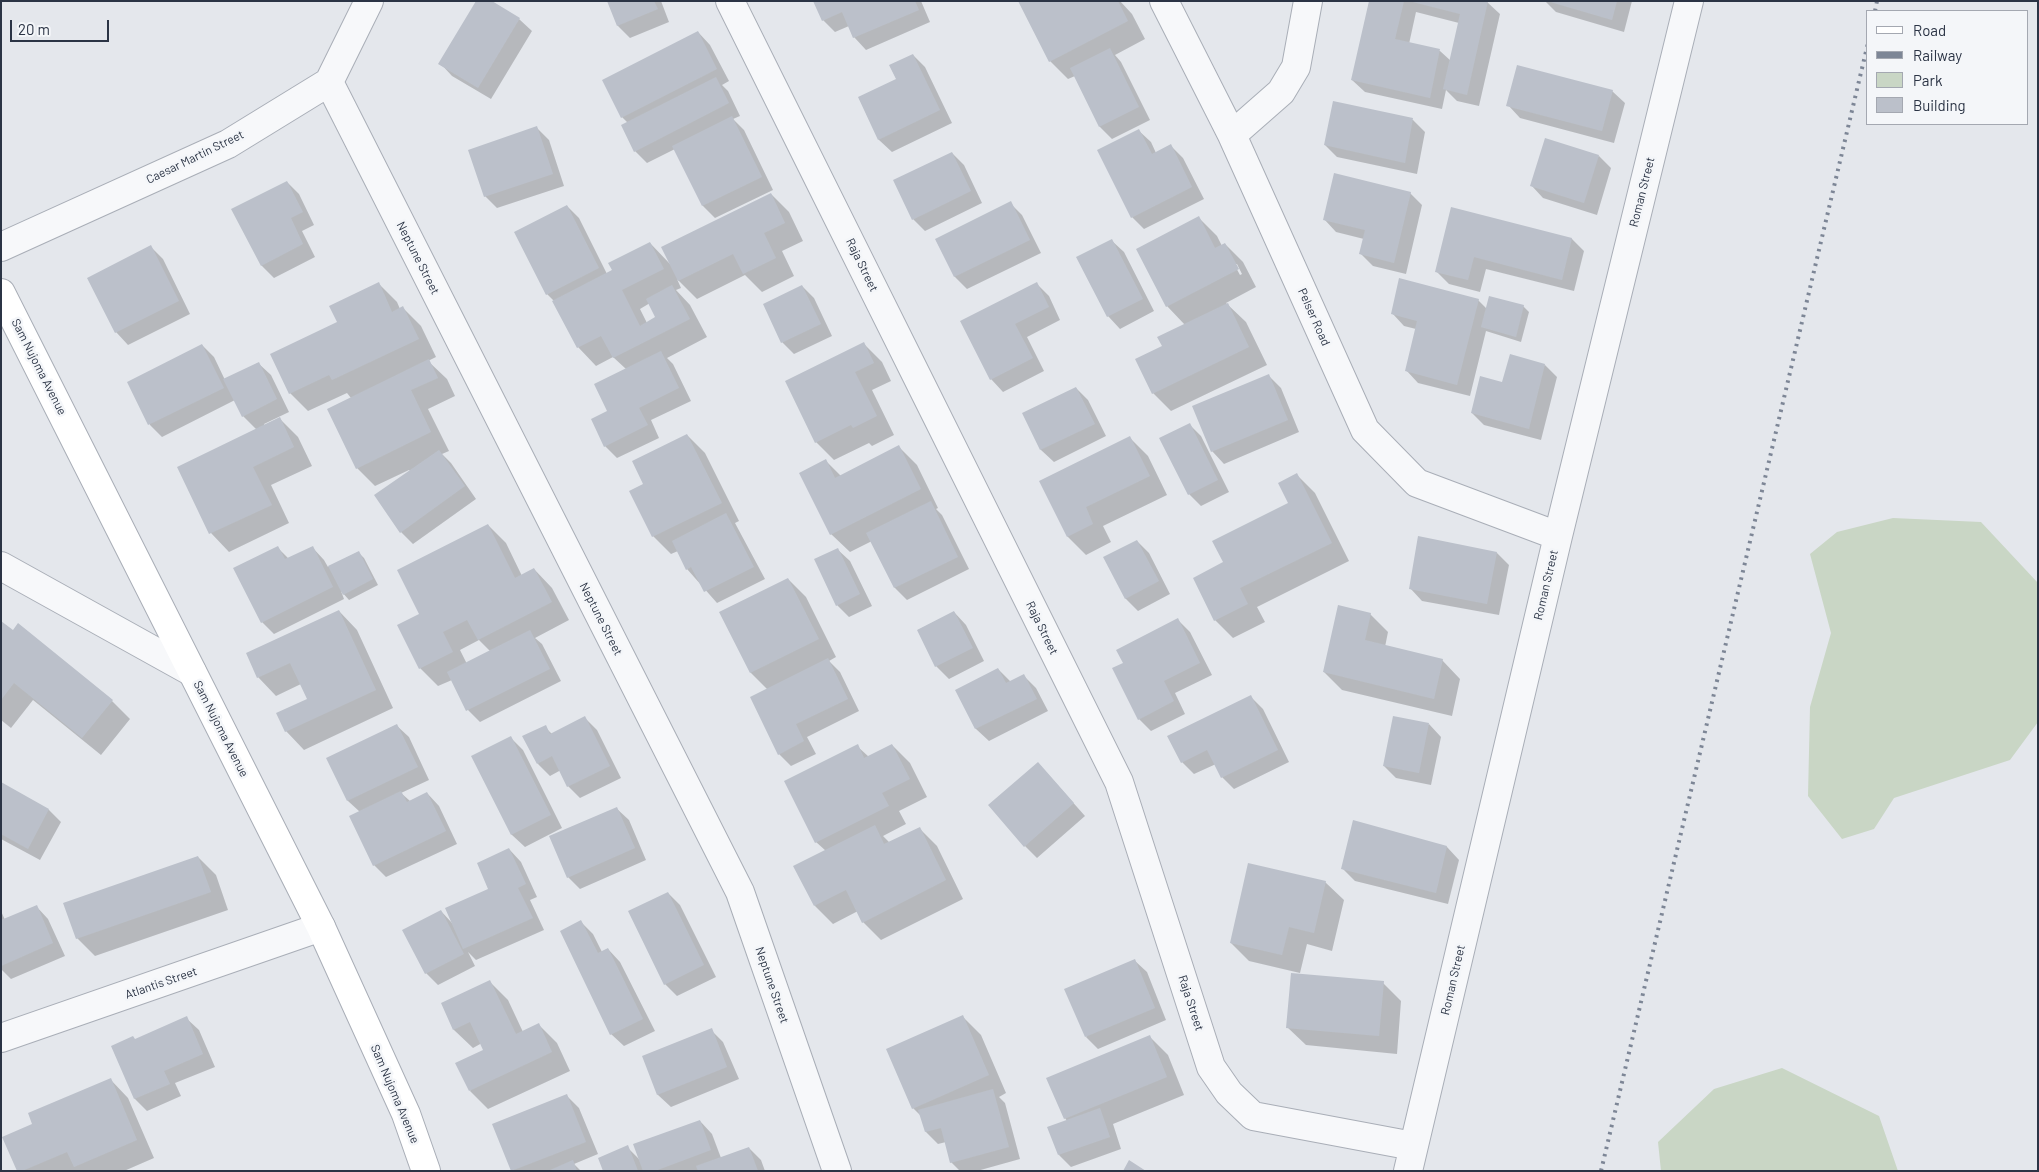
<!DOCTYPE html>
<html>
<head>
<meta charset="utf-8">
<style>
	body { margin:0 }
	#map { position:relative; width:2039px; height:1172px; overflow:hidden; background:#e4e7ec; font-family:Barlow,sans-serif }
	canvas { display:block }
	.frame { position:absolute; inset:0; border:2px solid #2b3445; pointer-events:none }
	.legend { position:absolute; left:1866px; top:10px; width:162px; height:115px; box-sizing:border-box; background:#f4f6f9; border:1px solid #a4a8b1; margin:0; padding:6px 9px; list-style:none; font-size:15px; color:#2b3445 }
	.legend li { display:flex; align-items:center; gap:10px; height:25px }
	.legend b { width:25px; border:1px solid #a4a8b1 }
	.scale { position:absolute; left:10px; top:20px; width:99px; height:22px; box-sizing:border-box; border:2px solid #2b3445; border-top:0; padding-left:6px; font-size:15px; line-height:18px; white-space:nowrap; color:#2b3445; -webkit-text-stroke:4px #f4f6f9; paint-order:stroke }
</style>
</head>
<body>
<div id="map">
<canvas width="2039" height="1172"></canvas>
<div class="frame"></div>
<ul class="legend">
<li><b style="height:6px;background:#fff"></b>Road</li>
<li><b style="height:6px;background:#7d8696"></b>Railway</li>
<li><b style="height:14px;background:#c9d6c5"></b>Park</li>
<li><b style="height:14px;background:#bbc0ca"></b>Building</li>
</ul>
<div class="scale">20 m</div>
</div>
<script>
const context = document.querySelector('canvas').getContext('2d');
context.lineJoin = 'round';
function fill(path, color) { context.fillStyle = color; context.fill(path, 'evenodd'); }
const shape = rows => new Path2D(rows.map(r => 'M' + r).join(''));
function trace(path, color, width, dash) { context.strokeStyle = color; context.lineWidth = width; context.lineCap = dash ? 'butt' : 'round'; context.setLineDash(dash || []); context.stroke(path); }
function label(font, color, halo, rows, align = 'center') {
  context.font = font + ' Barlow,sans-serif'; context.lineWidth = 5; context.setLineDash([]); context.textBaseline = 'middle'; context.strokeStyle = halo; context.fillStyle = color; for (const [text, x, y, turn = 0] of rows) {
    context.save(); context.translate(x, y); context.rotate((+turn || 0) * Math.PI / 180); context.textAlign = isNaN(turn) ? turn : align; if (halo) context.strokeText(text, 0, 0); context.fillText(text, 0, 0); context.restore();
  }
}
fill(shape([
	[1893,518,1981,522,2038,583,2038,722,2010,760,1894,798,1874,829,1842,839,1808,796,1810,707,1831,633,1810,554,1837,532],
	[1782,1068,1879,1116,1898,1171,1661,1171,1658,1142,1714,1089]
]), '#c9d6c5');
fill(shape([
	[490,1,519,19,532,31,491,99,452,76,440,63],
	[608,1,661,1,669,22,630,38,618,26],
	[815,1,921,1,930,22,866,50,854,37,849,26,835,32,823,20],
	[1020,1,1120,1,1132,14,1145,39,1115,55,1121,62,1150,120,1112,139,1100,127,1075,76,1068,79,1050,61],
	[1370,1,1487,2,1500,14,1479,106,1457,101,1446,90,1442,109,1365,92,1352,80],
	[1416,12,1459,23,1451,61,1440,51,1409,44],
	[1545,1,1632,1,1624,32,1556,12],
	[698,32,710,45,729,81,722,85,728,91,740,116,733,119,744,130,773,190,715,218,703,206,675,149,647,163,635,151,628,123,622,117],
	[913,55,925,67,952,123,892,152,879,140,859,98,898,80],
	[1612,91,1625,103,1614,143,1520,118,1508,105],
	[1334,102,1413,120,1425,132,1417,174,1337,157,1325,145],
	[537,128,549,140,564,186,497,208,485,196],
	[1138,130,1151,142,1156,153,1171,146,1183,158,1204,199,1144,229,1132,217],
	[952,153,964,165,982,203,925,231,913,219],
	[1599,156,1611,168,1597,215,1543,198,1531,185],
	[287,182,299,194,314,225,302,231,315,257,274,278,262,266,233,210],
	[1410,193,1422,205,1406,274,1373,266,1361,254,1364,239,1336,232,1324,219],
	[771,194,789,212,803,241,782,251,794,276,762,292,745,275,697,299,677,279,681,288,676,290,690,305,707,337,667,358,673,364,691,401,651,420,659,438,617,458,605,446,609,411,626,369,613,357,596,366,578,347,555,302,547,294,567,206,579,218,607,274,650,243,670,264],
	[650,303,657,318,647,323,640,309],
	[1010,203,1022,215,1041,253,967,289,955,277,936,240],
	[1452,208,1572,239,1584,251,1574,291,1486,269,1480,292,1449,284,1436,271],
	[1199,218,1217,236,1222,246,1225,244,1243,262,1256,287,1226,303,1246,322,1267,365,1171,411,1153,393,1164,347,1185,325,1167,306],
	[1234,264,1237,264,1242,274,1240,275],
	[1111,240,1124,252,1154,311,1120,329,1108,316],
	[151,247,163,259,190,314,128,345,116,332,89,278],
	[379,284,397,302,400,309,403,308,421,326,436,357,428,361,447,379,455,396,428,409,449,451,442,454,451,463,476,499,413,544,401,532,410,471,409,470,375,486,357,468,351,398,347,393,308,411,290,393,338,323],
	[1037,284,1049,296,1060,320,1027,337,1044,371,1003,392,991,379,962,321],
	[802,286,814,298,832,336,794,354,782,342],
	[1478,300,1487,309,1523,306,1529,312,1521,342,1486,331,1470,396,1418,383,1406,370,1416,329,1404,326,1392,313],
	[864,344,882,362,891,381,872,390,894,435,872,446,869,443,834,460,816,442],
	[202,345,214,357,225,380,258,363,271,375,289,412,264,424,265,426,280,419,298,437,312,466,271,485,289,523,229,552,211,533,179,467,257,430,243,416,235,400,162,437,150,425,129,382],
	[1545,365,1557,377,1541,440,1484,425,1472,413,1503,383],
	[1268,375,1281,388,1299,432,1224,464,1212,451],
	[1076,388,1088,400,1106,436,1054,462,1041,450,1024,414],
	[1189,424,1201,436,1229,492,1201,506,1189,494],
	[687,435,705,453,739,521,735,523,765,579,717,603,687,569,678,551,671,554,653,536],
	[1130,438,1148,456,1167,495,1103,526,1111,542,1086,555,1068,537,1041,482],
	[899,447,917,465,938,508,936,509,942,515,969,569,907,600,895,588,872,541,850,552,831,534,826,461,841,476],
	[1297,475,1315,493,1349,561,1257,607,1265,622,1233,638,1215,620,1225,563,1290,503],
	[488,525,506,543,522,576,534,569,552,588,569,620,535,638,542,644,561,681,480,722,468,710,452,680,438,686,420,668,421,614],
	[479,640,491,652,467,664,460,650],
	[1419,538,1497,553,1509,565,1499,615,1422,601,1410,588],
	[1137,541,1149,553,1170,594,1138,611,1126,599,1105,558],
	[312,547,324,560,328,567,358,552,364,558,378,585,349,600,341,591,344,599,274,634,262,622,278,548,289,559],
	[837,549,850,561,872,606,849,617,837,605],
	[788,579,806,597,836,657,829,661,840,672,859,711,807,737,816,754,791,766,779,754,768,690,751,673,721,613],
	[339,611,357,630,393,708,304,750,286,731,309,700,301,684,276,696,258,677,247,654],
	[954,612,966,625,984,661,949,679,936,666,918,630],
	[1370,614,1388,632,1385,647,1442,660,1460,679,1452,716,1342,690,1324,672],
	[1178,620,1190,632,1212,675,1175,693,1185,714,1151,731,1139,719,1124,663],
	[1,622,112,701,130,719,101,755,33,700,11,728,1,720],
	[998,669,1011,682,1024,676,1036,688,1048,711,989,741,976,729,957,690],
	[1251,697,1263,709,1289,762,1234,789,1222,777,1216,764,1194,774,1182,762],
	[585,718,597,730,621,778,580,798,568,786,561,770,550,776,538,764,545,727,552,734],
	[1429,724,1441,737,1431,785,1396,778,1384,766],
	[396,725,409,737,429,780,401,793,410,801,427,793,439,806,457,844,386,877,374,865,360,812,348,801,328,759],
	[511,738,523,750,562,828,525,847,512,835,473,757],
	[892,745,910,763,927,797,899,811,906,824,883,836,890,843,919,828,937,846,963,899,881,940,863,922,858,911,833,924,815,906,826,851,816,842,857,746,869,757],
	[1038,763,1085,816,1037,858,1025,846],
	[1,784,49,810,61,822,40,860,1,839],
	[616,808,629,820,646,860,580,889,568,877],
	[1354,821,1447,847,1459,860,1448,904,1355,881,1343,869],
	[509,849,521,862,537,897,530,900,544,930,476,960,468,952,475,966,438,985,426,973,441,911,452,923,490,889],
	[198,857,216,875,228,910,95,956,77,938],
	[1325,882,1344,900,1332,951,1307,944,1300,973,1249,961,1231,943],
	[668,893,680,905,716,977,677,996,665,984],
	[36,906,48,919,65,956,11,979,1,969,1,911,5,920],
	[581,922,593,934,602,952,608,949,620,962,655,1031,624,1046,611,1034],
	[1134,960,1147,972,1166,1020,1098,1049,1086,1037],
	[490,982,508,1000,523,1032,539,1025,557,1043,570,1071,488,1109,470,1091,485,1050,482,1043,473,1048,454,1030,443,1004],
	[1383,983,1401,1001,1397,1054,1306,1045,1287,1027],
	[963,1017,981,1035,1006,1093,999,1097,1005,1103,1020,1159,977,1171,960,1171,951,1162,946,1142,938,1144,926,1132,922,1117,913,1108],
	[186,1018,199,1030,215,1067,175,1083,181,1096,147,1111,135,1099,112,1047,135,1040],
	[711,1030,723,1042,739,1079,671,1107,658,1095,643,1057],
	[1150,1037,1168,1055,1184,1095,1113,1124,1121,1149,1071,1167,1059,1155,1067,1121,1065,1118],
	[110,1079,128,1098,154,1158,124,1171,18,1171,34,1125],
	[567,1096,579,1108,598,1154,574,1164,581,1171,512,1171,494,1124],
	[700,1121,712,1134,721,1158,749,1148,761,1160,765,1171,605,1171,627,1147,640,1160]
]), '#0003');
fill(shape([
	[476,1,492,1,520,18,478,88,438,64],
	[607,1,654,1,658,9,617,26],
	[813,1,915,1,919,10,853,38,842,12,822,21],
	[1018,1,1118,1,1128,21,1049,62],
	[1369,1,1404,1,1395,39,1440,49,1430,98,1351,80],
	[1409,1,1488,1,1467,95,1443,89,1460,14],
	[1547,1,1617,1,1612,20],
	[698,31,717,69,621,118,602,80],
	[1110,48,1139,107,1099,127,1070,68],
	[913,54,940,110,878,140,858,97,896,79,889,65],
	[1517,65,1613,90,1602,131,1506,106],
	[716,77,729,103,634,152,621,125],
	[1333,101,1413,118,1405,163,1324,145],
	[732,116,762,177,702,206,672,146],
	[537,126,553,174,484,197,468,150],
	[1139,129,1152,154,1171,144,1192,187,1131,218,1097,150],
	[1545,138,1599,155,1584,203,1530,186],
	[952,152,971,191,912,220,893,180],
	[1334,173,1411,192,1394,263,1359,254,1365,230,1323,220],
	[287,181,303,212,291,218,303,244,261,266,231,209],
	[771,193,785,223,764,233,776,258,743,274,733,254,678,281,661,247],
	[1011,201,1030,240,954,277,935,239],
	[567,205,599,268,546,295,514,232],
	[1451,207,1572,238,1562,280,1474,257,1468,280,1435,272],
	[1199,216,1215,248,1225,243,1239,269,1166,307,1136,249],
	[1112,239,1143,299,1107,317,1076,257],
	[650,242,664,269,622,290,640,326,655,317,646,299,672,285,690,319,613,358,601,336,577,348,552,301,612,270,608,263],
	[151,245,179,301,115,333,87,278],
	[1399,278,1479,299,1457,385,1405,371,1417,321,1391,314],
	[379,282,392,312,403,306,419,339,332,380,329,375,289,394,270,354,337,322,329,306],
	[1037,282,1049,307,1015,324,1033,358,990,380,960,321],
	[802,285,821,324,781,343,763,304],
	[1489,296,1524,305,1516,337,1481,327],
	[1228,303,1249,347,1152,394,1135,359,1162,346,1157,337],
	[864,342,874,363,855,372,877,416,853,428,851,425,815,443,785,381],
	[202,344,224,388,148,425,127,382],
	[661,351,679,388,639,408,648,425,604,447,591,419,607,411,594,384],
	[1510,354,1545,364,1529,429,1471,413,1480,376,1502,382],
	[429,359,438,378,411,390,431,432,356,469,327,409],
	[259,362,277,399,242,417,223,379],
	[1269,374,1288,420,1211,452,1192,406],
	[1076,387,1095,424,1040,450,1022,413],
	[280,417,294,447,253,467,272,505,209,534,177,467],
	[1190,423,1218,480,1188,495,1159,438],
	[687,434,722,503,652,537,629,491,643,484,632,461],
	[1130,436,1150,476,1086,507,1093,524,1067,537,1039,481],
	[899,445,921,489,830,535,799,473,826,459,835,478],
	[439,450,465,486,400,533,374,495],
	[1297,473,1332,543,1240,588,1248,604,1214,621,1193,578,1223,562,1212,541,1288,503,1278,483],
	[931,501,958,557,894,588,866,533],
	[726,513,754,567,704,592,691,567,686,570,672,541],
	[488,524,515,578,534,568,552,602,478,640,467,620,443,632,453,652,419,669,397,625,419,614,397,570],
	[1418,536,1497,552,1487,604,1409,589],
	[1137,540,1159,581,1125,599,1103,557],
	[278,546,285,559,313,546,333,587,261,623,233,568],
	[838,548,860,594,836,606,814,559],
	[359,551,373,579,343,595,328,566],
	[788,578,819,639,750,673,719,612],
	[1338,605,1371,613,1365,640,1443,659,1434,699,1323,672],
	[339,610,376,690,285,732,276,713,307,699,290,663,257,678,246,653],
	[954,611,973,648,935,667,917,630],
	[1178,618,1200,663,1164,681,1174,701,1138,720,1112,668,1123,663,1116,650],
	[1,621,13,630,18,623,113,700,82,738,14,683,1,700],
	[530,630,550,669,466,711,447,672],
	[828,658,848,699,796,724,804,741,778,755,750,697],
	[998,668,1006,683,1024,674,1037,699,975,729,955,690],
	[1251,695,1278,750,1221,778,1207,750,1181,763,1167,736],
	[585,716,610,766,567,787,552,756,537,764,522,736,546,725,550,734],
	[1393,716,1429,723,1419,773,1383,766],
	[397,724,418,767,347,801,326,758],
	[511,736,551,815,511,835,471,756],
	[858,744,864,758,892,744,910,779,882,793,889,806,815,843,784,781],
	[1038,762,1074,803,1024,847,988,805],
	[1,782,49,809,28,849,1,834],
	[401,791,407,802,427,792,446,831,373,866,349,816],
	[617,807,635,848,567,878,549,836],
	[1353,820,1447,846,1436,893,1341,869],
	[875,825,884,844,920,827,946,880,862,923,846,890,814,906,793,866],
	[509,848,526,884,518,888,533,918,463,949,445,908,488,889,477,863],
	[198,856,211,892,76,939,63,903],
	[1248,863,1326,881,1314,933,1289,927,1282,955,1230,943],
	[668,892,704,965,664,985,628,911],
	[37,905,53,943,1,966,1,920],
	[441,910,464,954,425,974,402,930],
	[581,920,598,953,608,948,643,1019,610,1035,560,931],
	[1135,959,1155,1008,1085,1037,1064,989],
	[1291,973,1384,981,1379,1036,1286,1028],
	[490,980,516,1034,539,1023,552,1052,469,1091,455,1063,483,1050,470,1022,453,1030,441,1003],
	[963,1015,989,1075,912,1109,886,1049],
	[187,1016,203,1054,164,1071,170,1084,134,1099,111,1046,133,1036,135,1039],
	[712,1028,727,1067,657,1095,642,1056],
	[1150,1035,1167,1077,1064,1119,1046,1078],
	[111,1078,137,1140,74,1167,67,1152,22,1171,17,1171,2,1137,32,1124,28,1113],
	[993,1089,1009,1147,950,1163,941,1128,925,1132,918,1110],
	[567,1094,586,1142,511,1171,492,1124],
	[1100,1108,1110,1137,1058,1155,1047,1127],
	[700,1120,711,1150,655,1171,643,1171,633,1144],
	[628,1145,638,1171,603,1171,598,1158],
	[749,1147,758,1171,698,1171,696,1166],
	[573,1160,577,1171,548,1171],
	[1129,1160,1146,1171,1123,1171]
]), '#bbc0ca');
const street = shape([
	[730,1,1119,782,1211,1067,1229,1093,1253,1116,1413,1146],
	[1164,1,1232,135,1365,430,1417,483,1558,536],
	[329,82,740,892,837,1171],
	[1232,135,1281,92,1296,67,1308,1],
	[1,247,228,144,329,82,369,1],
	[1,566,192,672],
	[1,1038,321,927],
	[1408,1171,1558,536,1689,1]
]);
const secondary = shape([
	[1,293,321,927,406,1114,426,1171]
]);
trace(street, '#a9aeb7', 30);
trace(secondary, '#a9aeb7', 30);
trace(street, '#f7f8fa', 28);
trace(secondary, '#fff', 28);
trace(shape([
	[1875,11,1877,1],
	[1601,1171,1868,43]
]), '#7d8696', 4, [2.5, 5]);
label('12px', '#2b3445', '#f4f6f9', [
	["Caesar Martin Street",195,157,-26],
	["Roman Street",1642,192,-76],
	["Neptune Street",418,258,63],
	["Raja Street",862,265,64],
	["Pelser Road",1314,317,66],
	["Sam Nujoma Avenue",39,367,63],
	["Roman Street",1546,585,-77],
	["Neptune Street",601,619,63],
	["Raja Street",1042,628,64],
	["Sam Nujoma Avenue",221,729,63],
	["Roman Street",1453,980,-77],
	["Atlantis Street",161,983,-19],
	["Neptune Street",772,985,71],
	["Raja Street",1191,1003,72],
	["Sam Nujoma Avenue",395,1094,67]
]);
</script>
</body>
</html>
